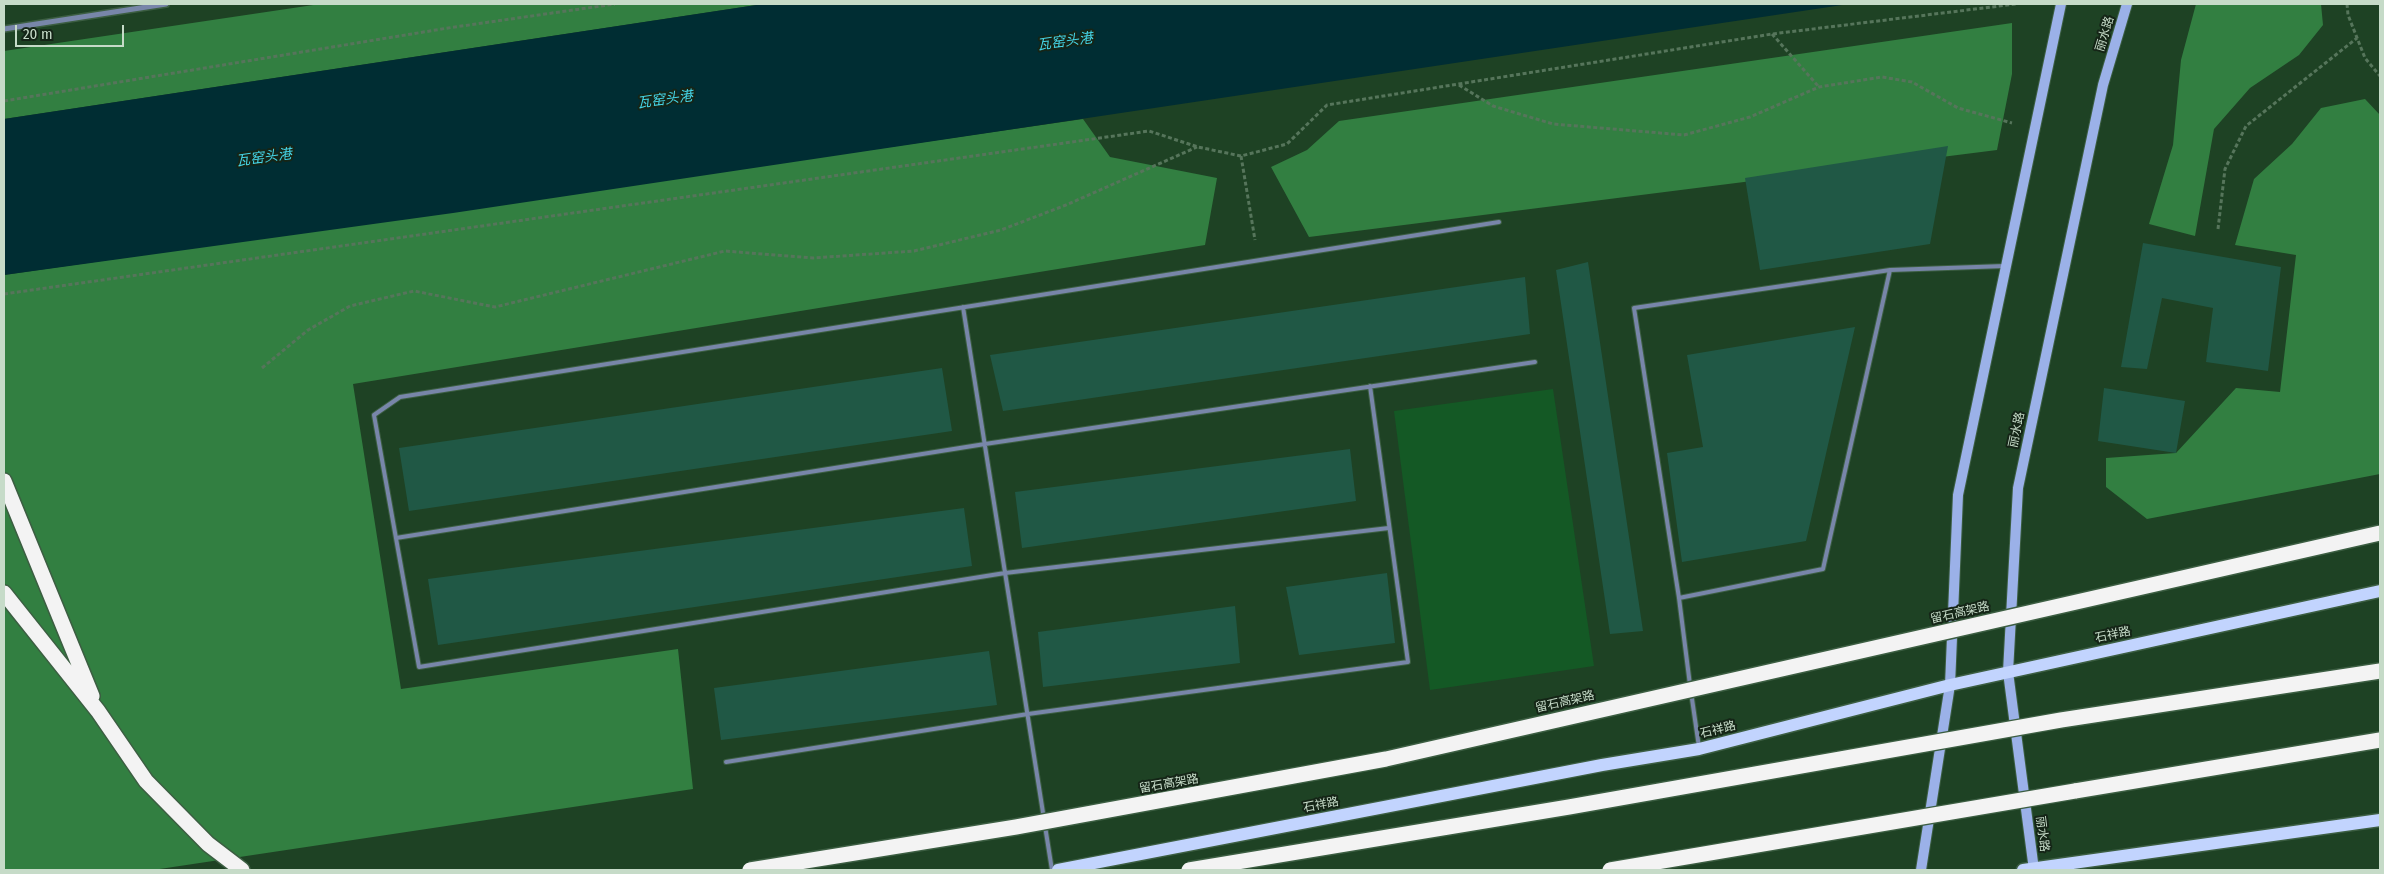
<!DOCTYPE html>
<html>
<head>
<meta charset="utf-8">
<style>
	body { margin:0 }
	#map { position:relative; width:2384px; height:874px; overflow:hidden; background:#1e4224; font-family:"Fira Sans Condensed",sans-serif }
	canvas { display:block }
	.frame { position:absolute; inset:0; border:5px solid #c6dbc8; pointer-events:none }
	.scale { position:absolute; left:15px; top:25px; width:109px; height:22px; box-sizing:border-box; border:2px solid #c6dbc8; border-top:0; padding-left:6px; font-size:15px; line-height:18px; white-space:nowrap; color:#c6dbc8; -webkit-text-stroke:4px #152517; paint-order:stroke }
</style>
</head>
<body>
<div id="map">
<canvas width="2384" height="874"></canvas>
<div class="frame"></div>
<div class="scale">20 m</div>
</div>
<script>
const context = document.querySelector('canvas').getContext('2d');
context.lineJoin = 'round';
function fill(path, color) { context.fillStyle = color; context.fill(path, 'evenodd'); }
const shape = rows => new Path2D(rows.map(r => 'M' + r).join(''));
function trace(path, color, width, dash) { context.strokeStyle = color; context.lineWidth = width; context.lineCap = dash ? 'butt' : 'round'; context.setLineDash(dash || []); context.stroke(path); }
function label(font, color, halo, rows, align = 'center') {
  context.font = font + ' "Fira Sans Condensed","Noto Sans SC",sans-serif'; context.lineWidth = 4; context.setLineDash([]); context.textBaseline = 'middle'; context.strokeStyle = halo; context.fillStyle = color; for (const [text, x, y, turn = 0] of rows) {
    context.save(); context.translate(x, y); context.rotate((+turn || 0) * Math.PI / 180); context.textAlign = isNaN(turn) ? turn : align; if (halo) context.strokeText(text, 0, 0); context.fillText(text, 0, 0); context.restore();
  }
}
fill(shape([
	[1553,389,1594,666,1430,690,1394,411]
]), '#145925');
fill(shape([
	[320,4,763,4,4,119,4,51],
	[2196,4,2321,4,2323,25,2299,55,2250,88,2214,129,2195,236,2149,224,2173,145,2181,60],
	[2012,23,2012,74,1997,150,1309,237,1271,167,1307,150,1339,121],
	[2365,99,2380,115,2380,474,2147,519,2106,487,2106,458,2176,453,2236,388,2280,392,2296,255,2235,245,2254,179,2292,144,2321,108],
	[1083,119,1110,157,1217,178,1205,245,353,384,401,689,678,649,693,789,153,870,4,870,4,275]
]), '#327f41');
fill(shape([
	[763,4,1849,4,453,213,4,275,4,119]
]), '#002d33');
fill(shape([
	[1948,146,1930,244,1760,270,1745,178],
	[2143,243,2281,267,2268,371,2206,362,2213,308,2162,298,2147,369,2121,367],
	[1588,262,1643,631,1610,634,1556,270],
	[1525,277,1530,334,1003,411,990,355],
	[1855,327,1806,541,1682,562,1667,453,1703,447,1687,355],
	[942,368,952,431,409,511,399,448],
	[2104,388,2185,401,2176,453,2098,441],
	[1350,449,1356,501,1022,548,1015,492],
	[964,508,972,566,438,645,428,579],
	[1387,573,1395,643,1299,655,1286,587],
	[1235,606,1240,663,1043,687,1038,632],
	[989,651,997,705,721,740,714,688]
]), '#205845');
const lane = shape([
	[963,307,1044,819],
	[1389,528,1005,573,419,667,374,415,400,397,1499,222],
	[396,538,985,444,1535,362],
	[1679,598,1634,308,1890,270],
	[1690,685,1679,598,1823,569,1890,270,2005,266],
	[1691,692,1699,747],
	[726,762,1028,714,1408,662,1370,386],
	[1045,826,1052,870]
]);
const street = shape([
	[4,29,166,4]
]);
const secondary = shape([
	[1921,870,1950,685,1958,495,2061,4],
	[2034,870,2008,672,2018,488,2103,85,2127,4]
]);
const primary = shape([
	[1058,870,1602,765,1699,749,1950,685,2380,591],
	[2023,870,2380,820]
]);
const highway = shape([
	[4,481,92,696],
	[4,593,98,711,146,781,208,844,242,870],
	[2075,791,2380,740]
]);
trace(lane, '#3c5e42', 6);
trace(street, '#3c5e42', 8);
trace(secondary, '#3c5e42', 12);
trace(primary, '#3c5e42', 15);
trace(highway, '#3c5e42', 18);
trace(shape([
	[2347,4,2348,15,2365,58,2380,76],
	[1772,34,1819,87],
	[1459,85,1493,106,1553,124,1684,135,1750,117,1819,87,1882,77,1912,82,1958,108,2012,123],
	[4,101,448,28,615,4],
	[1241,156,1255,240],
	[2218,229,2225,169,2246,126,2357,38],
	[4,294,1149,131,1198,147,1241,156,1287,144,1327,105,1772,34,2016,4],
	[262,368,308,330,350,306,414,291,495,307,725,251,813,258,914,251,1001,230,1066,205,1197,147]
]), '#56755b', 3, [4, 2.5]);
trace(lane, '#7886a9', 4);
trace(street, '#7886a9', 5);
trace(secondary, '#9bb1e8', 10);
trace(primary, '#c2d4fe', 12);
trace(highway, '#f3f3f3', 15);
const highwayBridge = shape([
	[750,870,1016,827,1386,759,2380,533],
	[1189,870,1569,807,2061,720,2380,671],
	[1610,870,2075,791]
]);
trace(highwayBridge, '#3c5e42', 18, []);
trace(highwayBridge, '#f3f3f3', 15);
label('12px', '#c6dbc8', '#152517', [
	["丽水路",2105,34,-73],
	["丽水路",2017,430,-78],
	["留石高架路",1960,613,-13],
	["石祥路",2113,635,-12],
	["留石高架路",1565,702,-13],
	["石祥路",1718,730,-14],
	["留石高架路",1169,784,-10],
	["石祥路",1321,805,-11],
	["丽水路",2042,834,83]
]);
label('italic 14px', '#45d5e7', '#152517', [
	["瓦窑头港",1065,42,-8],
	["瓦窑头港",665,100,-8],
	["瓦窑头港",264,158,-8]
]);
</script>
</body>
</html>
